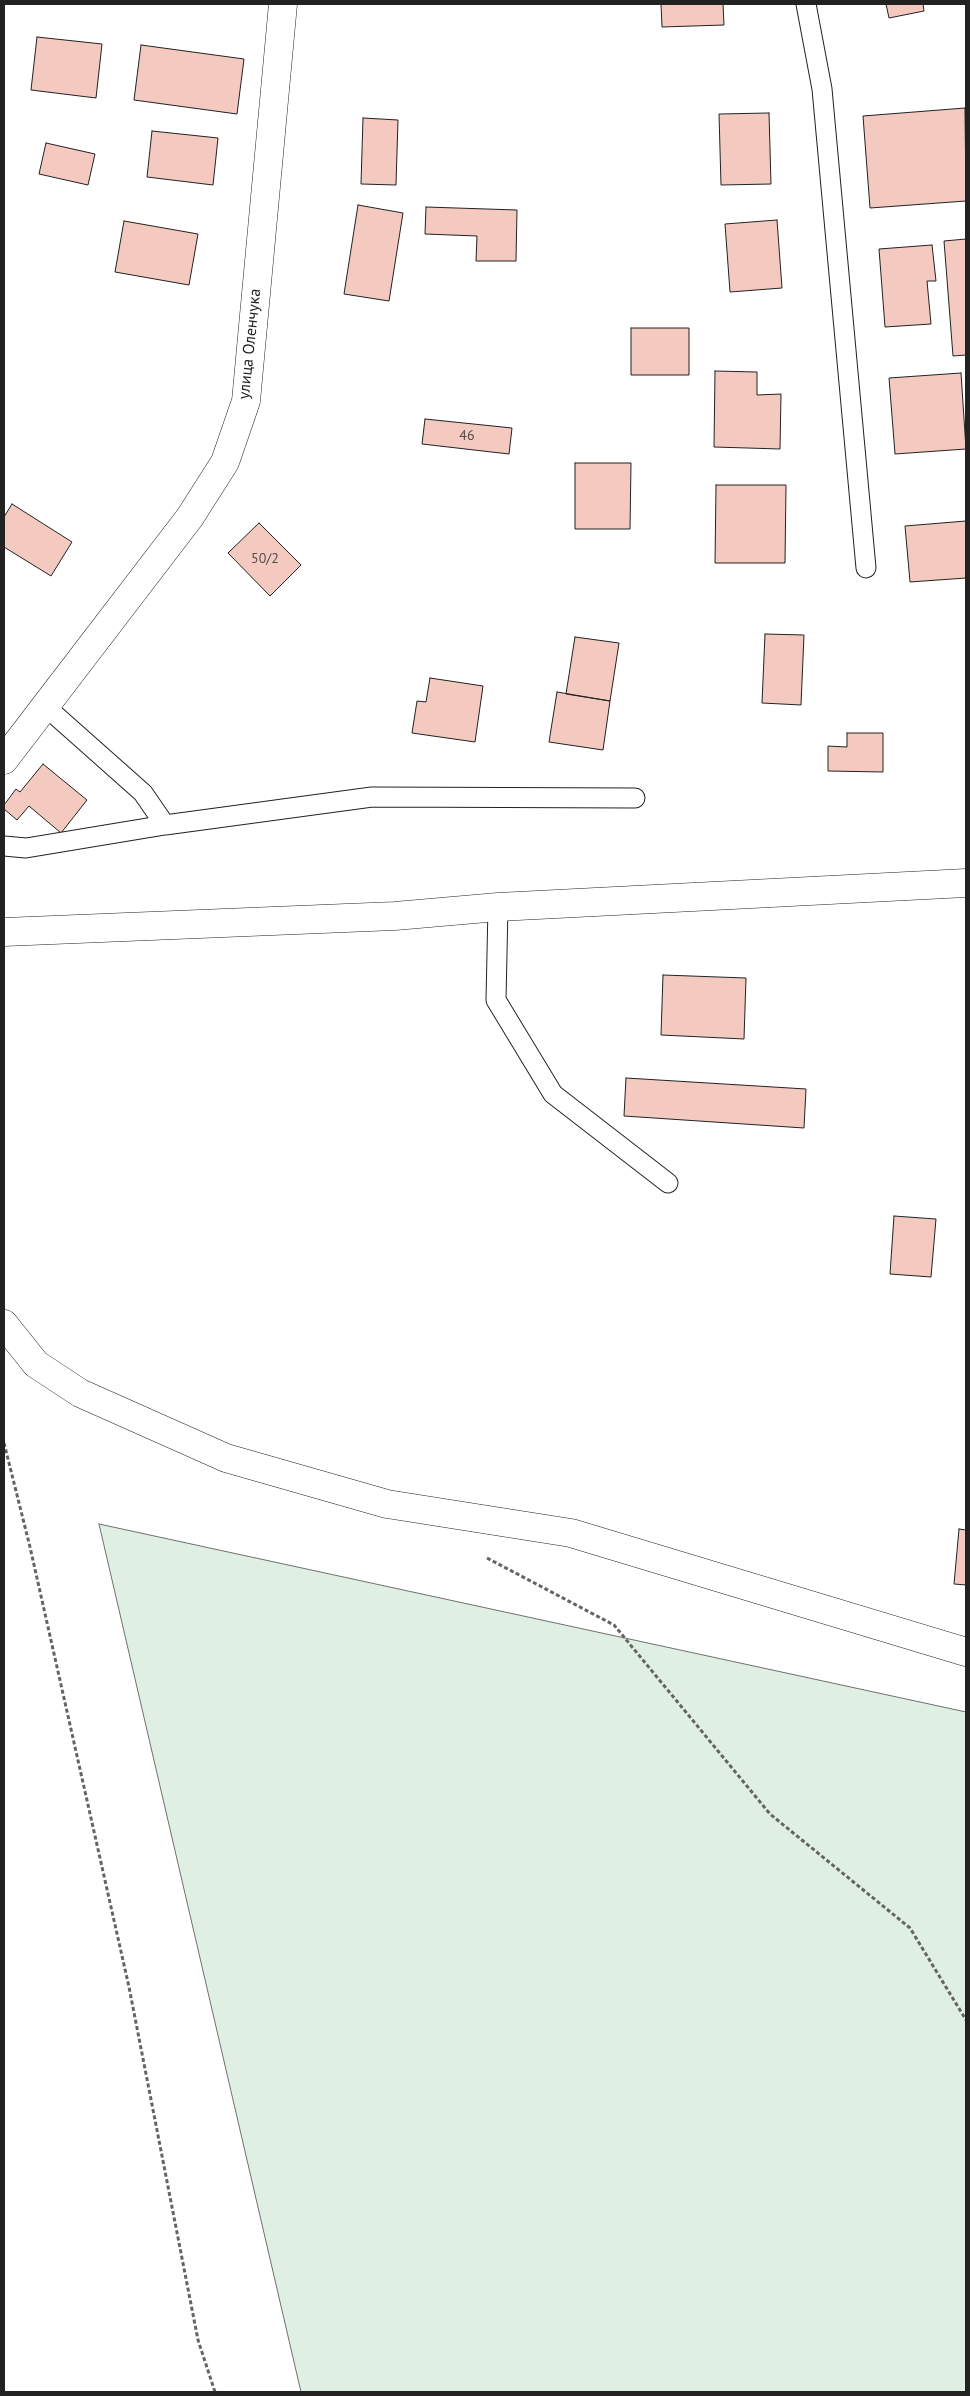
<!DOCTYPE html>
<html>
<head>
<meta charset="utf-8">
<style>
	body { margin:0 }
	#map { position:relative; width:970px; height:2396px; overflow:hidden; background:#fff; font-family:"PT Sans",sans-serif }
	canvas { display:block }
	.frame { position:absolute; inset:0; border:5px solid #222; pointer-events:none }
</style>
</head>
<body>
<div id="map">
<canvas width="970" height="2396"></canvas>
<div class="frame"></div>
</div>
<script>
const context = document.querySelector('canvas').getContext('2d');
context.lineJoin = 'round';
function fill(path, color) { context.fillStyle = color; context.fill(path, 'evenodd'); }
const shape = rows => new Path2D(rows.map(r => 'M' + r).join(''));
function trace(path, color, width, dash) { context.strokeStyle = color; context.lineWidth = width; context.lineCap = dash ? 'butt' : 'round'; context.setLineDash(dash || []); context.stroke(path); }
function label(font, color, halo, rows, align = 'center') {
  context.font = font + ' "PT Sans",sans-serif'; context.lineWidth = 4; context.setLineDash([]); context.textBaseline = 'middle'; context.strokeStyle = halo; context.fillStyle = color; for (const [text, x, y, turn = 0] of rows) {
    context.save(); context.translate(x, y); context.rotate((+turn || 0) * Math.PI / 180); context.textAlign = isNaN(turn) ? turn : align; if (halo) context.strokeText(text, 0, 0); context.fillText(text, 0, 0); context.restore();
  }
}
const green = shape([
	[99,1524,966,1712,966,2392,301,2392,99,1524]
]);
fill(green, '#e0efe3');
trace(green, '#6f6f6f', 1);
const building = shape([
	[661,4,723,4,724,25,662,27,661,4],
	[886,4,923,4,924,11,889,18,886,4],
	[37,37,102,44,96,98,31,90,37,37],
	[141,45,244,59,237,114,134,100,141,45],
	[965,108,966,201,870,208,863,116,965,108],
	[769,113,771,184,721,185,719,114,769,113],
	[363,118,398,120,396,185,361,184,363,118],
	[152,131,218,138,213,185,147,177,152,131],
	[46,143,95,154,88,185,39,174,46,143],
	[358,205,403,213,389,301,344,294,358,205],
	[426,207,517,210,516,261,476,261,477,236,425,234,426,207],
	[777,220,782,288,730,292,725,224,777,220],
	[124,221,198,234,189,285,115,272,124,221],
	[966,239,966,355,953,356,944,241,966,239],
	[932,245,936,281,927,281,931,324,885,327,879,249,932,245],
	[631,328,689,328,689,375,631,375,631,328],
	[715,371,757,372,757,395,781,394,780,449,714,447,715,371],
	[961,373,966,449,895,454,889,378,961,373],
	[425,419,512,428,509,454,422,444,425,419],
	[575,463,631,463,630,529,575,529,575,463],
	[716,485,786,485,785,563,715,563,716,485],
	[12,504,72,542,51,576,4,547,4,517,12,504],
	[966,521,966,578,910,582,905,526,966,521],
	[259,523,301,565,270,596,228,553,259,523],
	[765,634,804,635,801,705,762,703,765,634],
	[575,637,619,643,610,701,566,694,575,637],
	[430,678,483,686,475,742,412,733,417,701,426,702,430,678],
	[557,692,610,701,603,750,549,742,557,692],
	[847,733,883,733,883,772,828,771,828,746,847,747,847,733],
	[43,764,87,800,61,833,29,806,17,820,4,809,4,805,16,789,20,792,43,764],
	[663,975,746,978,744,1039,661,1035,663,975],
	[626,1078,806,1089,804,1128,624,1116,626,1078],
	[894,1216,936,1219,931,1277,890,1274,894,1216],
	[959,1529,966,1530,966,1585,954,1584,959,1529]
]);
fill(building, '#f3c9c0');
trace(building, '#222', 1);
const service = shape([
	[806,4,822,89,866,568],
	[45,706,143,793,165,825],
	[4,846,26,848,165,825,372,797,635,798],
	[498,907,496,1000,553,1094,668,1183]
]);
const minor = shape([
	[4,760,190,517,225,462,246,401,283,4],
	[4,1324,36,1364,80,1393,226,1458,387,1504,571,1533,966,1652]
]);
const primary = shape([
	[4,932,395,916,498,907,966,883]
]);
trace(service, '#222', 21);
trace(minor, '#222', 29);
trace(primary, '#222', 29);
trace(shape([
	[4,1443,30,1547,129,1987,198,2340,215,2392],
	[487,1558,614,1625,770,1814,910,1928,966,2020]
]), '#646464', 3, [4, 2.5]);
trace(service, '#fff', 19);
trace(minor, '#fff', 28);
trace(primary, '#fff', 28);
label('14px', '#564c4a', null, [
	["46",467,436],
	["50/2",265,559]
]);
label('16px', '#222', '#fff', [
	["улица Оленчука",250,344,-84]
]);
</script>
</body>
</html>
